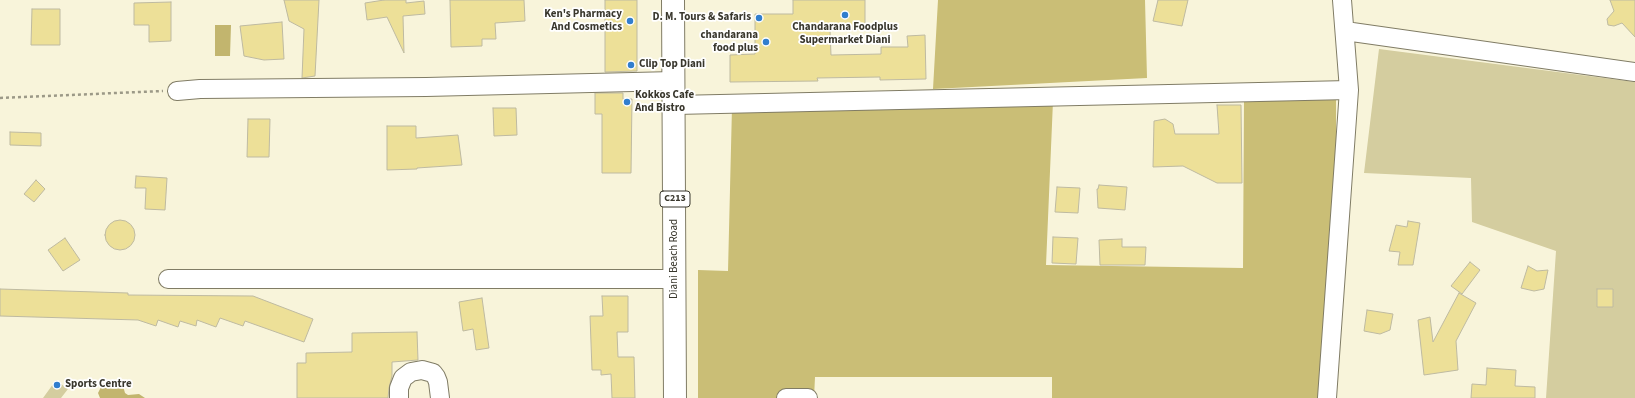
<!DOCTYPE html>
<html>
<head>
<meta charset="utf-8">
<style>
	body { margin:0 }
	canvas { display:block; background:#f8f4da }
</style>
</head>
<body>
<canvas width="1635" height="398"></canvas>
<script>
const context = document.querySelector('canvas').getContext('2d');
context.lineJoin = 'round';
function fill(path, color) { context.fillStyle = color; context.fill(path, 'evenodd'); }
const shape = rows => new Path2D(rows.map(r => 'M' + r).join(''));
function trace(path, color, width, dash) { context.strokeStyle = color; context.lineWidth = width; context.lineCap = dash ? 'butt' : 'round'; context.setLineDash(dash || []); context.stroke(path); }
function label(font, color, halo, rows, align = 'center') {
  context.font = font + ' "Source Sans 3",sans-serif'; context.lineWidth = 3.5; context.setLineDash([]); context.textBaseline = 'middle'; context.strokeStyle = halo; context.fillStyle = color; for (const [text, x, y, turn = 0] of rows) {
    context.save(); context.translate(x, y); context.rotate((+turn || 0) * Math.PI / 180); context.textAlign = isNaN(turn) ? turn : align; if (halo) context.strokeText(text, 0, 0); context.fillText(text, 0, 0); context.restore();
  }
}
fill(shape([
	[1379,49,1635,82,1635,398,1546,398,1556,251,1472,222,1471,178,1364,173],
	[56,380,68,389,61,398,43,398]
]), '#d4cd9f');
fill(shape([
	[938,0,1145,0,1147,78,933,89],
	[1244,99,1336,99,1336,398,1052,398,1052,377,815,377,814,398,698,398,698,270,728,271,732,107,1053,101,1046,265,1243,268]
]), '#cabe76');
fill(shape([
	[215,25,231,25,230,56,215,56],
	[111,381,118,382,123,386,125,393,128,395,139,394,145,398,100,398,98,393,101,387,104,383]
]), '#c2b56e');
const building = shape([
	[284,0,319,0,315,76,302,78,304,29,289,21,284,0],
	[384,0,406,0,406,3,424,1,425,14,403,16,404,53,387,17,367,20,365,3,384,0],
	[450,0,524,0,525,21,495,23,496,39,482,39,482,46,451,47,450,0],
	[605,0,637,0,637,71,605,72,605,0],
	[793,0,865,0,865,29,830,30,831,55,881,54,881,47,908,47,907,36,925,35,926,79,880,80,880,77,817,78,818,81,730,82,730,55,755,54,755,14,793,14,793,0],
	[1158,0,1188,0,1182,26,1153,21,1158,0],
	[1610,0,1635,0,1635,37,1622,23,1614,26,1608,25,1607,19,1614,11,1610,0],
	[171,2,171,41,149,42,149,25,134,25,134,3,171,2],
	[32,9,60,9,60,45,31,45,32,9],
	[282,22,284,59,264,60,244,56,240,26,282,22],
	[595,93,623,93,623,99,632,99,631,173,602,173,602,114,595,114,595,93],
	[1217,105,1241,105,1242,183,1217,183,1183,166,1153,167,1154,121,1165,119,1173,124,1175,134,1219,134,1217,105],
	[493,108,516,108,517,135,494,136,493,108],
	[248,119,270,119,269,157,247,157,248,119],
	[387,126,416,126,416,138,458,135,462,165,417,168,417,169,387,170,387,126],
	[10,132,41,133,41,146,10,145,10,132],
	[136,176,167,178,165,210,145,209,146,188,135,188,136,176],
	[36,180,45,189,34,202,24,194,36,180],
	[1099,185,1127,187,1125,210,1098,208,1097,189,1098,189,1099,185],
	[1057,187,1080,188,1078,213,1055,212,1057,187],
	'105 235a15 15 0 1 1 30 0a15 15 0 1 1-30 0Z',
	[1408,221,1420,223,1413,265,1398,265,1400,252,1389,251,1396,225,1407,227,1408,221],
	[1053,237,1078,238,1076,264,1052,263,1053,237],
	[65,238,80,260,63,271,48,250,65,238],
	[1122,239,1122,247,1146,247,1145,265,1100,265,1099,240,1122,239],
	[1470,262,1480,270,1462,294,1451,286,1470,262],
	[1528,266,1537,271,1548,270,1544,289,1534,291,1521,288,1528,266],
	[0,289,128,293,128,295,253,296,313,319,304,342,245,321,243,326,220,318,216,327,197,320,196,326,180,321,178,327,158,320,156,326,138,320,0,316,0,289],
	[1597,289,1613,289,1613,307,1597,307,1597,289],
	[1459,293,1476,303,1456,341,1458,370,1424,375,1418,320,1430,317,1433,342,1459,293],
	[602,296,628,296,628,332,617,332,618,357,634,357,635,398,612,398,611,374,601,375,601,370,592,370,590,316,603,316,602,296],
	[482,298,489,348,476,350,473,329,463,331,459,302,482,298],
	[1367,310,1393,314,1390,330,1380,334,1364,331,1367,310],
	[417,332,418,360,392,362,392,376,389,388,388,398,297,398,297,363,306,363,306,353,352,352,352,333,417,332],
	[1487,368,1516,370,1515,386,1535,387,1535,398,1471,398,1472,384,1486,385,1487,368]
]);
fill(building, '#ede098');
trace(building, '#bebaa1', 1);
const minor = shape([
	[1345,31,1635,72],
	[177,91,200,89,426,87,674,81],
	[675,105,1349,90],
	[168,279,675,279],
	[399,398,399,388,403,378,411,372,422,370,433,373,436,377,438,382,440,398],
	[786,398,808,398],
	[1327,398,1349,90,1342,0]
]);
const major = shape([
	[673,0,675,398]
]);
trace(minor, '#807c65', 20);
trace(major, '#807c65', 24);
trace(shape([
	[0,98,163,91]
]), '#9c9987', 2.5, [3, 3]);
trace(minor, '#fff', 18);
trace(major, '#fff', 22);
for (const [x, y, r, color] of [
	[845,15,4,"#317ece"],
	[759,18,4,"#317ece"],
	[630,21,4,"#317ece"],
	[766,42,4,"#317ece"],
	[631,65,4,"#317ece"],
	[627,102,4,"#317ece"],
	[57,385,4,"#317ece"]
]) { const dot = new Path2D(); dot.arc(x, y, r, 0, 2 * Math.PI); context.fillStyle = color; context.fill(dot); trace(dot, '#fff', 1.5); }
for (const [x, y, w] of [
	[675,199,30]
]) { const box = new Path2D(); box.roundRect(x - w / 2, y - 8, w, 16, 3); context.fillStyle = '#fff'; context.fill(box); trace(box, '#39372d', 1); }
label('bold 10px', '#39372d', null, [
	["C213",675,199]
]);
label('bold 11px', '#39372d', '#fff', [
	["Ken's Pharmacy",622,15],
	["And Cosmetics",622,28],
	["D. M. Tours & Safaris",751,18],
	["Chandarana Foodplus",845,28,"center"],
	["Supermarket Diani",845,41,"center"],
	["chandarana",758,36],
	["food plus",758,49],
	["Clip Top Diani",639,65,"left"],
	["Kokkos Cafe",635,96,"left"],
	["And Bistro",635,109,"left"],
	["Sports Centre",65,385,"left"]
], 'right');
label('11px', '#39372d', '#fff', [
	["Diani Beach Road",675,259,-90]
]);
</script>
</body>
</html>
